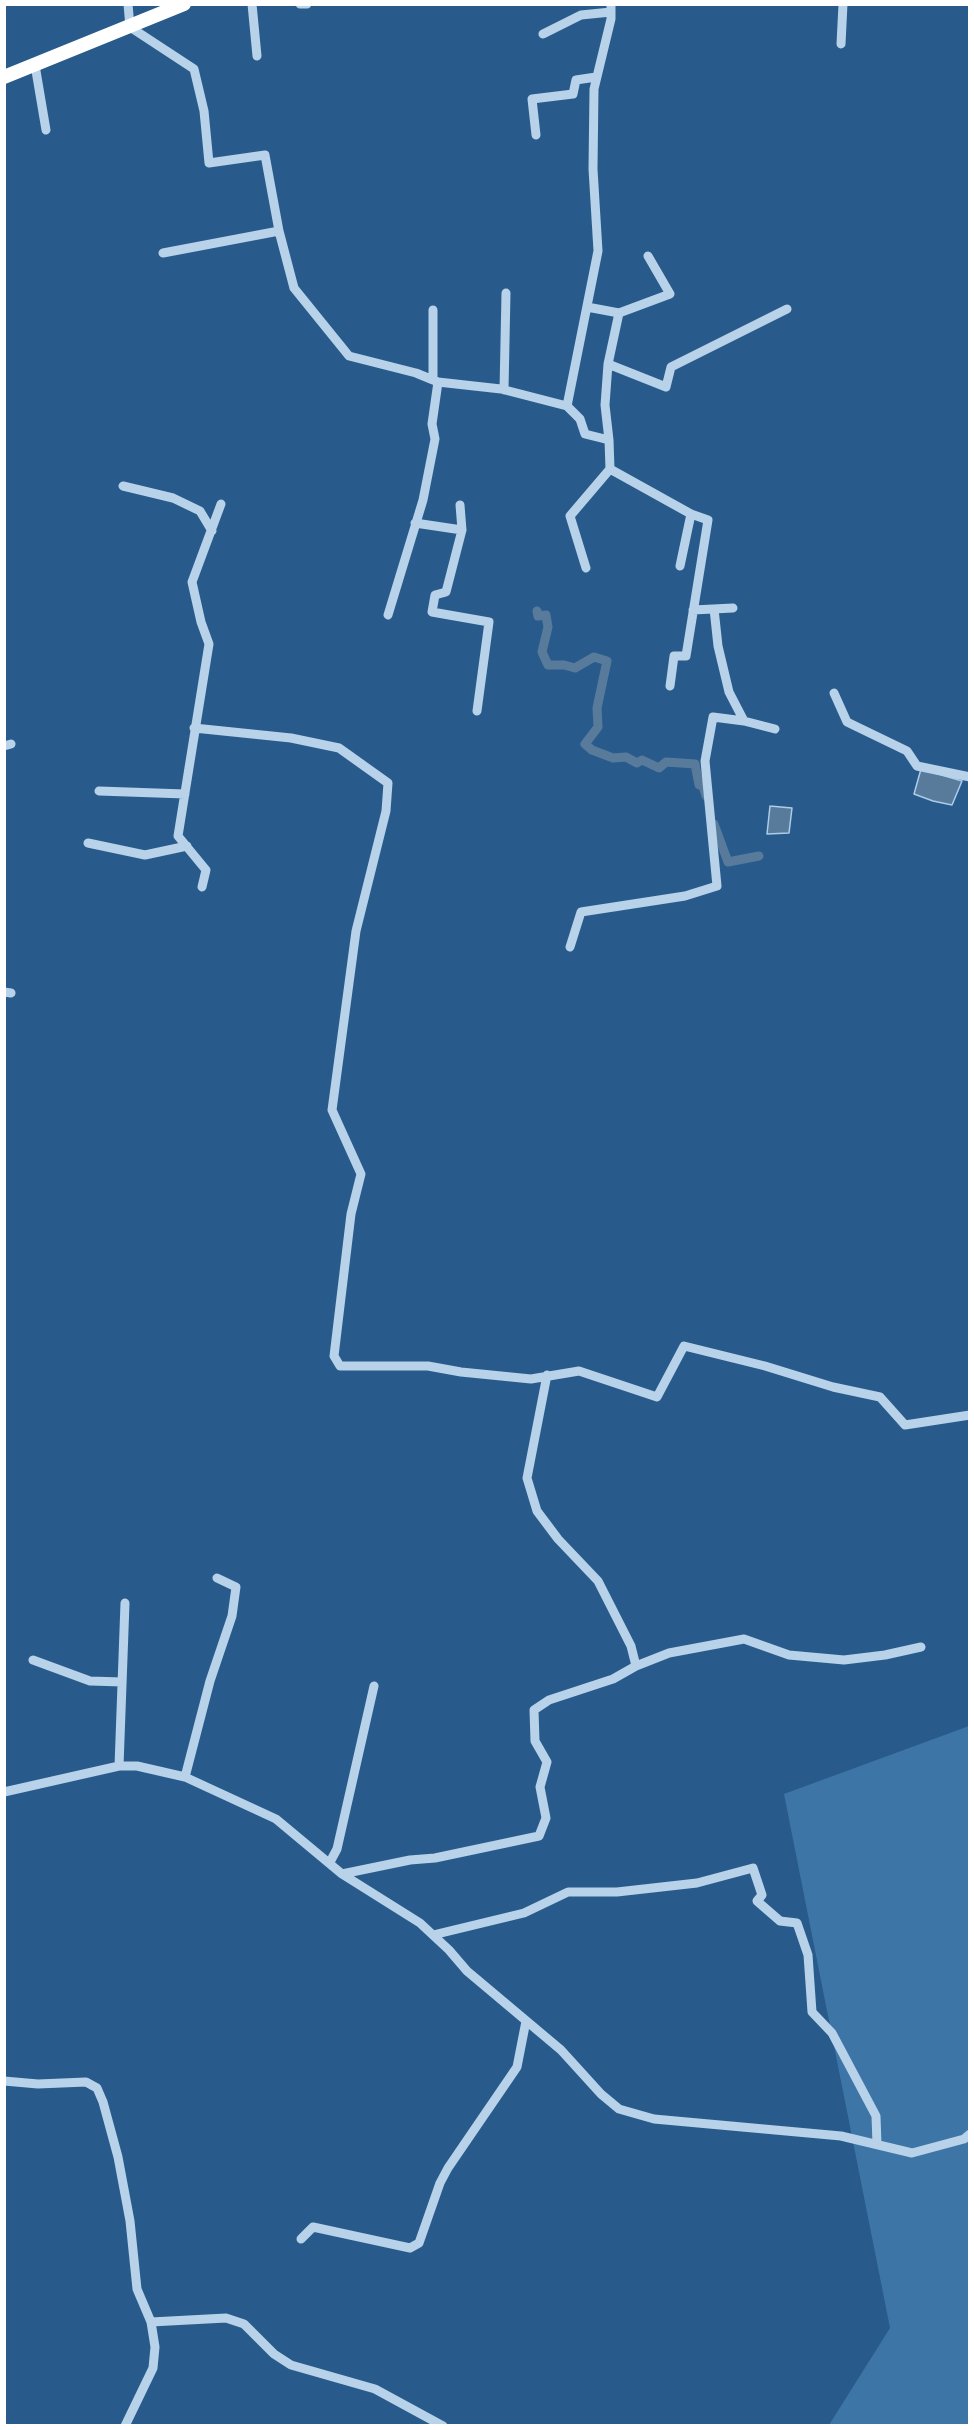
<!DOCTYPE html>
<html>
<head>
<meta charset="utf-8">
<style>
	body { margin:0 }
	#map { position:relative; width:974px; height:2430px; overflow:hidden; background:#285b8b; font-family:"Work Sans",sans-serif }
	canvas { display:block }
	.frame { position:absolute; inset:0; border:6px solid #fff; pointer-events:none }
</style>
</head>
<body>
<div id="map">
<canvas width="974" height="2430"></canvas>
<div class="frame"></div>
</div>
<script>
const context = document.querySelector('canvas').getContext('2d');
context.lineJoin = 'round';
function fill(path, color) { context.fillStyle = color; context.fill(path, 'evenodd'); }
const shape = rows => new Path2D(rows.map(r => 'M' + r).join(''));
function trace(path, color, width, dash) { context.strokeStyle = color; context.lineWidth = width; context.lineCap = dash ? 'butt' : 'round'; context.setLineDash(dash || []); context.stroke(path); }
fill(shape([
	[969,1726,969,2425,829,2425,890,2328,784,1794]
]), '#3d75a7');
const water = shape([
	[921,769,962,781,952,805,933,801,914,794,921,769],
	[770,806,792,808,789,833,767,834,770,806]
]);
fill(water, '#597b9b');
trace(water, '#abcdea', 1.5);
trace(shape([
	[537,611,538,616,546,615,548,627,542,652,548,665,564,665,575,668,594,657,607,661,597,708,598,727,585,744,592,750,613,758,626,757,637,763,642,760,659,768,666,762,695,764,699,785,703,786,706,796],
	[714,824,728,862,759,856]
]), '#597b9b', 9);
trace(shape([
	[128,4,130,27,194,69,204,111,209,163,265,155,279,231],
	[252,4,257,56],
	[300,4,307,4],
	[543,34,581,15,611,12],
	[841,44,843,4],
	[35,65,46,130],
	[536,135,532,99,573,94,576,80,596,77],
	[163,253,279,231,294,288,349,356,416,373,438,382,501,389,567,406,580,419,585,434,609,440,605,405,608,364,619,313,587,307],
	[433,310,433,380],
	[619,313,670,294,648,256],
	[608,364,666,387,671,367,787,309],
	[504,390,506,293],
	[567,406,598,251,593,169,594,89,611,19,611,4],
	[609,440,610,469,691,514,680,566],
	[123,486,173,498,200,511,212,531],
	[460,505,462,530],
	[415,523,462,530,446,592,435,595,432,612,489,622,477,711],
	[586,568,570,516,610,469],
	[714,609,718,646,729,692,744,721,775,729],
	[693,610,733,608],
	[388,615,423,500,435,439,432,424,438,382],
	[670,686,674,656,686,656,708,520,691,514],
	[834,693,847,722,907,751,917,766,970,777],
	[194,728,291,738,339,748,388,783,386,811,356,931,332,1110,361,1174,351,1214,334,1356,340,1366,428,1366,461,1372,531,1379,579,1371,657,1397,684,1346,765,1366,833,1387,880,1397,905,1425,970,1415],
	[4,746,11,744],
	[99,791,185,794],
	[88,843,145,855,187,846],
	[202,887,206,870,178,836,209,644,201,622,192,582,221,504],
	[570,947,581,912,685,896,717,886,705,761,713,717,744,721],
	[4,992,11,993],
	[547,1375,527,1478,537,1511,558,1539,598,1581,631,1646,636,1666],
	[33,1660,90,1681,122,1682],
	[119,1766,125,1603],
	[185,1777,210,1681,232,1616,236,1587,217,1578],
	[4,1792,119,1766,137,1766,185,1777,276,1819,342,1874,420,1923,449,1950,467,1971,561,2050,601,2094,619,2109,654,2119,841,2136,912,2153,964,2139,970,2134],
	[330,1862,337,1849,374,1686],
	[342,1874,410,1860,435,1858,539,1836,546,1818,540,1787,547,1762,535,1741,534,1710,549,1700,613,1679,636,1666,669,1653,744,1639,789,1655,844,1660,885,1655,921,1647],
	[433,1935,524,1913,568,1892,617,1892,697,1883,753,1868,762,1895,757,1901,780,1921,797,1923,808,1955,812,2012,832,2033,876,2116,877,2144],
	[4,2081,38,2084,86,2082,97,2088,103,2102,118,2157,130,2221,137,2289,151,2322,155,2347,153,2368,125,2426],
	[301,2239,313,2227,410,2248,419,2243,440,2183,448,2168,517,2067,526,2021],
	[151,2322,226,2318,244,2324,274,2354,291,2365,375,2389,443,2426]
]), '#b7d2e9', 9);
trace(shape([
	[4,77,184,4]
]), '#fff', 14);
</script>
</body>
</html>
